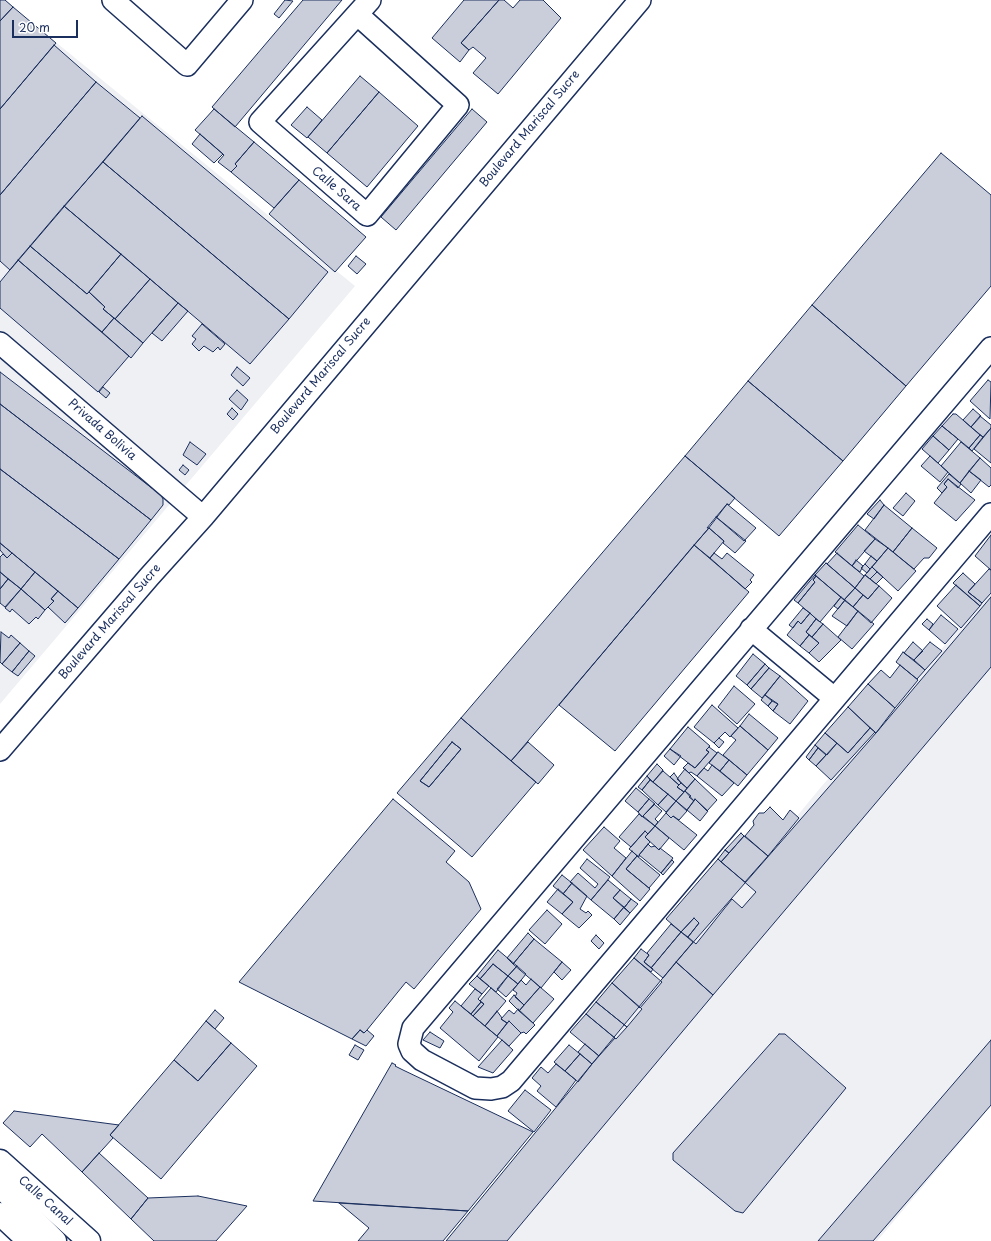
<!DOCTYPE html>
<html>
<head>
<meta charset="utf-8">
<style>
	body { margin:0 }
	#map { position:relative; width:991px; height:1241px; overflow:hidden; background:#fff; font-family:"Playpen Sans",sans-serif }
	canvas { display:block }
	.scale { position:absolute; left:12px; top:20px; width:66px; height:18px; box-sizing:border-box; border:2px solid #1b2f5e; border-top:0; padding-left:5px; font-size:12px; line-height:14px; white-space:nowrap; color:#1b2f5e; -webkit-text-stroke:3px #fff; paint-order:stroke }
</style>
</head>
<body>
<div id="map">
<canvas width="991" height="1241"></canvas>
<div class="scale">20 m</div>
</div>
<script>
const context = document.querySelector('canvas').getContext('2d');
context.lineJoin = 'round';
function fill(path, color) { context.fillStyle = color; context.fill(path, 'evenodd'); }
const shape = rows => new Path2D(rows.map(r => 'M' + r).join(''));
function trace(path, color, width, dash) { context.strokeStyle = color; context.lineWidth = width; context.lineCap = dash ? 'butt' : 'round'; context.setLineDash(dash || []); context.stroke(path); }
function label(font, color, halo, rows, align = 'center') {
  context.font = font + ' "Playpen Sans",sans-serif'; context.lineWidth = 3.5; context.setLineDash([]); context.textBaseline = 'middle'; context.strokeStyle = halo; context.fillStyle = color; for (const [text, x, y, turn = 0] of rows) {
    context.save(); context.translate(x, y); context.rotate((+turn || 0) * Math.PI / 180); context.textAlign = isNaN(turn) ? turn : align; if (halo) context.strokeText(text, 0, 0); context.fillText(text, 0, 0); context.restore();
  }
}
fill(shape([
	[0,0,4,0,355,286,0,704],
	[991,592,991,1106,877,1241,446,1241,821,787]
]), '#eff0f4');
const building = shape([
	[0,0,5,0,13,7,0,21,0,0],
	[285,0,293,1,279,18,274,14,285,0],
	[303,0,342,0,235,127,212,107,303,0],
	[464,0,499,0,461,43,469,50,460,62,432,38,464,0],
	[499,0,504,0,513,8,520,0,543,0,561,18,498,94,473,73,486,58,473,47,469,50,461,43,499,0],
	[13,7,56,43,0,109,0,21,13,7],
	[54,45,96,82,0,195,0,109,54,45],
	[360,76,379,92,327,153,308,137,360,76],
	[96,82,140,118,10,270,0,261,0,195,96,82],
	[379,92,418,126,367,187,327,153,379,92],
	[307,107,322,120,307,138,291,125,307,107],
	[214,109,254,142,235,164,237,166,231,172,218,162,224,155,195,130,214,109],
	[472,109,487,122,396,230,381,217,472,109],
	[142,116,328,272,289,319,103,162,142,116],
	[200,134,223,154,214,163,192,144,200,134],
	[254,142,299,180,274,208,231,172,237,166,235,164,254,142],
	[941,153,991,195,991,286,906,386,812,305,941,153],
	[103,162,289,319,250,364,64,206,103,162],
	[299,180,366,237,335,272,269,214,299,180],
	[64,206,121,254,87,294,30,246,64,206],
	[30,246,87,294,89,292,105,307,103,309,114,318,102,332,18,260,30,246],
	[121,254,150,279,115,319,103,309,105,307,89,292,121,254],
	[356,256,366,264,357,274,348,266,356,256],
	[18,260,129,356,98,392,0,308,0,282,18,260],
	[150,279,178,303,143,343,115,319,150,279],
	[178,303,188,311,162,341,152,333,178,303],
	[812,305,906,386,843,461,748,381,812,305],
	[114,318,143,343,131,358,102,332,114,318],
	[202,324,225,344,220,350,218,347,213,352,204,346,199,351,192,344,196,339,192,336,202,324],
	[237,367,250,378,243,386,231,375,237,367],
	[0,372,161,495,163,499,163,505,151,520,0,404,0,372],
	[988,380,991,382,990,419,970,401,988,380],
	[748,381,843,461,779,536,685,456,748,381],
	[103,387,110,393,106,398,99,392,103,387],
	[237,390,248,400,241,410,229,399,237,390],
	[0,404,151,520,119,559,0,469,0,404],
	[232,408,238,414,233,420,227,414,232,408],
	[973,409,981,416,971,427,963,420,973,409],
	[953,414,956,414,980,435,969,448,942,426,953,414],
	[980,416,991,425,991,428,983,437,971,427,980,416],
	[942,426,958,439,949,450,933,436,942,426],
	[991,428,991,463,974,449,991,428],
	[980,435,983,437,972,451,969,448,980,435],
	[933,436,949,450,938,463,922,449,933,436],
	[190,442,206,454,197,465,183,455,190,442],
	[961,442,980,458,960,483,941,466,961,442],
	[685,456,735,498,729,505,727,504,708,529,511,761,461,718,685,456],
	[930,456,948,472,940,482,921,466,930,456],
	[980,458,991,468,991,485,989,487,969,471,980,458],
	[183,465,189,470,185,475,179,470,183,465],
	[0,469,119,559,78,608,0,543,0,469],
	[969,471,981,480,971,493,960,483,969,471],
	[949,474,961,484,958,488,948,479,944,484,947,487,942,493,937,488,949,474],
	[948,479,975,500,956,521,934,503,947,487,944,484,948,479],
	[906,493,915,501,903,516,893,508,906,493],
	[880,500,884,505,874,519,867,514,880,500],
	[727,504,756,528,744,541,716,517,727,504],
	[884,505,912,528,893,552,865,530,884,505],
	[716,517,746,541,735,553,723,543,724,541,709,528,707,528,716,517],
	[858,525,875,539,852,566,835,552,858,525],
	[709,528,724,541,710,558,694,545,709,528],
	[912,528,937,548,929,558,924,558,914,569,893,552,912,528],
	[991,535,991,570,975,556,991,535],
	[875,539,888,548,877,561,864,551,875,539],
	[0,543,12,553,7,558,0,550,0,543],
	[694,545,749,592,615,751,559,705,694,545],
	[888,548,916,571,898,591,872,567,888,548],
	[12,553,35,572,21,589,0,572,0,557,3,554,7,558,12,553],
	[714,553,722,559,727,553,754,575,750,580,752,582,745,589,710,558,714,553],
	[837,553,864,576,855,588,827,564,837,553],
	[871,556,877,561,870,569,865,564,871,556],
	[856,560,863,566,860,572,852,566,856,560],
	[826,563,855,588,844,600,815,575,826,563],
	[865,564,870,569,867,573,861,568,865,564],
	[872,567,877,572,870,579,865,575,872,567],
	[989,569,991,570,991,593,982,603,968,592,989,569],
	[0,572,8,579,0,589,0,572],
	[35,572,58,591,51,599,54,601,45,610,21,589,35,572],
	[877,572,883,577,876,584,870,579,877,572],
	[963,573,975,584,968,592,982,603,980,606,953,583,963,573],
	[815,575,816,576,813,580,815,582,798,603,794,600,815,575],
	[865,575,879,586,868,599,855,588,865,575],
	[816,576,841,597,820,622,798,603,815,582,813,580,816,576],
	[8,579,21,589,5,607,0,603,0,589,8,579],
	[956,585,980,606,961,628,937,606,956,585],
	[879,586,892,598,871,623,853,607,863,595,868,599,879,586],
	[855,588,863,595,853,607,844,600,855,588],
	[21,589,45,610,38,619,36,617,29,624,12,609,10,612,5,608,21,589],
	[58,591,78,608,65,623,48,607,54,601,51,599,58,591],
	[841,597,845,600,838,609,834,606,841,597],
	[991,597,991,667,713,995,676,962,876,733,991,597],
	[845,600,858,611,847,626,832,616,845,600],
	[803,608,810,613,801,624,798,621,793,628,789,625,803,608],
	[858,611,874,624,852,649,838,637,858,611],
	[810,613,816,619,806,632,809,635,800,646,787,635,798,621,801,624,810,613],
	[941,615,958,629,945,644,929,630,941,615],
	[816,619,823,624,812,637,806,632,816,619],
	[927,619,933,624,929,630,922,624,927,619],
	[823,624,841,640,819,662,809,653,819,643,812,637,823,624],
	[1,632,9,638,11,635,20,643,2,664,0,662,1,632],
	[809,635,819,643,809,653,800,646,809,635],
	[913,642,923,651,914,660,904,653,913,642],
	[930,642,942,651,925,670,914,660,930,642],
	[20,643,29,651,12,672,2,664,20,643],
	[29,651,35,656,18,676,12,672,29,651],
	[903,652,925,670,917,679,896,662,903,652],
	[753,654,765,664,747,685,736,676,753,654],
	[765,664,769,668,751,689,747,685,765,664],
	[900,665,918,680,895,708,868,684,881,670,890,678,900,665],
	[769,668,780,676,762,698,751,689,769,668],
	[780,676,808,701,790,724,773,711,778,704,765,695,780,676],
	[868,684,895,708,876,733,848,707,868,684],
	[734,686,755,704,737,724,718,707,734,686],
	[765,695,772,701,768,706,761,700,765,695],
	[772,701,778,704,773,711,768,706,772,701],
	[712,705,738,728,730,737,725,732,714,743,694,727,712,705],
	[848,707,870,728,848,753,825,733,848,707],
	[749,714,778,738,768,750,740,726,749,714],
	[461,718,536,782,472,857,397,793,461,718],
	[452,742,461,749,429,787,420,781,452,742],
	[740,726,768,750,747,775,723,755,736,740,731,736,740,726],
	[688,727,710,746,706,750,709,752,695,768,670,749,688,727],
	[870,728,875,732,831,780,816,766,837,743,848,753,870,728],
	[825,733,837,743,827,755,815,745,825,733],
	[719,738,724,742,719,748,714,743,719,738],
	[452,742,461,749,429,787,420,781,452,742],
	[528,742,554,765,538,784,511,761,528,742],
	[815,745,818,748,809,760,806,757,815,745],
	[709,747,717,753,697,776,691,772,689,773,683,768,688,763,695,768,709,752,706,750,709,747],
	[818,748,826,755,816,766,809,760,818,748],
	[670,749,681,756,674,765,664,756,670,749],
	[718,752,729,760,720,771,709,763,718,752],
	[729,760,747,775,738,786,720,771,729,760],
	[657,764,663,770,653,782,647,776,657,764],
	[712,765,734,783,722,796,697,776,704,768,708,771,712,765],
	[685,769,695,779,687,788,677,779,685,769],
	[663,771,679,785,677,787,684,792,676,801,653,782,663,771],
	[674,773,681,783,679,785,670,777,674,773],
	[647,776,650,780,642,790,638,787,647,776],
	[695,779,717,800,707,811,695,799,694,801,689,797,691,796,685,791,695,779],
	[650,780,668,794,658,805,642,790,650,780],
	[681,783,687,788,684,792,677,787,681,783],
	[636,788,649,799,638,812,625,801,636,788],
	[685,791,694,801,687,810,676,801,685,791],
	[668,794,676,801,666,812,658,805,668,794],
	[393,799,455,851,446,862,469,882,481,909,414,989,406,982,367,1030,364,1033,360,1030,352,1039,239,982,393,799],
	[649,799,655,804,642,817,638,812,649,799],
	[695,799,708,811,700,821,687,810,695,799],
	[676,801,687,811,679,820,673,816,671,818,666,813,676,801],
	[654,804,662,811,655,819,658,822,655,826,643,816,654,804],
	[770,807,783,820,790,810,799,818,768,856,745,836,754,825,753,821,759,813,764,813,770,807],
	[666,813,671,818,673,816,697,835,684,850,655,826,666,813],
	[639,814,655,826,648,834,645,831,631,847,619,837,639,814],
	[655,826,669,838,659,850,645,837,655,826],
	[604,827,620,841,614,848,626,858,612,876,583,850,604,827],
	[645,831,648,834,645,837,650,842,639,855,639,857,629,849,645,831],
	[741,833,744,836,729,853,725,850,741,833],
	[744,836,768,856,745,882,721,862,744,836],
	[648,844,651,847,655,846,659,850,660,848,673,858,661,873,639,855,648,844],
	[725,850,729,853,721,862,718,859,725,850],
	[632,851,637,856,626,869,650,889,640,901,612,876,632,851],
	[637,856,660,875,649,888,626,869,637,856],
	[587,859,610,877,591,900,570,882,578,873,595,888,598,884,580,868,587,859],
	[718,859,756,892,742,908,732,899,696,944,688,937,699,923,694,918,681,932,666,919,718,859],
	[672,860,674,862,663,875,661,873,672,860],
	[562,875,572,883,563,894,553,886,562,875],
	[608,880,620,890,613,898,624,907,614,919,591,900,608,880],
	[572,883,587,896,580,909,586,913,588,911,592,915,579,928,562,914,573,902,563,894,572,883],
	[558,889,573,902,562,914,547,902,558,889],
	[620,890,631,899,624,908,613,898,620,890],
	[631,899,638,904,630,913,624,908,631,899],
	[624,907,630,913,620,925,614,919,624,907],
	[547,910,562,924,545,944,529,930,547,910],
	[694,918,699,923,688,937,681,932,694,918],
	[671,924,681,932,651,968,644,962,649,955,647,953,671,924],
	[681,932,693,942,663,978,651,968,681,932],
	[528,933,534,939,513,964,507,958,528,933],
	[596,935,604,943,599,949,591,941,596,935],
	[534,939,562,962,541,988,513,964,534,939],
	[641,949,649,955,644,962,653,969,651,972,634,958,641,949],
	[498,950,517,966,508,976,493,964,480,979,477,976,498,950],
	[634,958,662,982,640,1008,612,983,634,958],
	[562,962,571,970,562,980,554,972,562,962],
	[676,962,713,995,507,1241,446,1241,676,962],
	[493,964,508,976,496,992,480,979,493,964],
	[517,966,526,974,518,984,508,976,517,966],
	[477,976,489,986,482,994,469,984,477,976],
	[508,976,518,984,506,997,497,989,508,976],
	[531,979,540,987,524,1005,515,997,517,993,513,990,521,980,526,985,531,979],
	[612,983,642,1009,627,1027,596,1002,612,983],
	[540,987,554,999,533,1023,519,1011,540,987],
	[491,988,506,1001,485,1026,473,1016,484,1004,480,1001,491,988],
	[475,989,482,994,478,999,481,1002,471,1014,461,1006,475,989],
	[514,995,524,1005,519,1011,509,1001,514,995],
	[455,1001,498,1037,479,1061,440,1028,453,1012,449,1008,455,1001],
	[481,1002,484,1004,473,1016,471,1014,481,1002],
	[596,1002,627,1027,616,1039,586,1014,596,1002],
	[518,1009,535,1025,526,1034,524,1032,521,1033,509,1021,507,1023,501,1019,509,1010,514,1014,518,1009],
	[215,1010,224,1018,215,1029,206,1021,215,1010],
	[497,1011,502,1018,501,1019,507,1023,497,1036,485,1026,497,1011],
	[586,1014,615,1038,599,1056,570,1032,586,1014],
	[206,1021,231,1043,198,1081,174,1060,206,1021],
	[509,1021,521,1033,509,1046,497,1036,509,1021],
	[360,1030,364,1033,367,1030,374,1036,366,1046,352,1039,360,1030],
	[430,1032,444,1041,440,1048,423,1040,430,1032],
	[779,1034,785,1034,846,1088,743,1213,735,1211,673,1160,673,1153,779,1034],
	[502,1040,513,1050,493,1073,478,1067,502,1040],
	[991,1040,991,1105,873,1241,818,1241,991,1040],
	[231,1043,257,1066,161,1179,110,1135,174,1060,198,1081,231,1043],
	[585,1044,599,1056,592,1064,578,1052,585,1044],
	[355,1045,364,1050,358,1060,349,1055,355,1045],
	[569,1045,580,1054,565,1071,554,1062,569,1045],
	[580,1054,592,1064,578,1082,565,1071,580,1054],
	[392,1063,396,1065,395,1066,403,1070,533,1132,468,1211,313,1201,392,1063],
	[556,1064,576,1080,556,1107,537,1091,541,1086,532,1078,541,1067,548,1073,556,1064],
	[525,1090,551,1110,534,1132,508,1111,525,1090],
	[14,1111,119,1125,110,1135,113,1138,82,1172,42,1134,30,1147,3,1123,14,1111],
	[99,1153,148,1198,131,1219,82,1172,99,1153],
	[198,1196,247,1206,216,1241,154,1241,131,1219,148,1198,198,1196],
	[339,1203,468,1211,443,1241,358,1241,369,1228,339,1203]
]);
fill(building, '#caceda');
trace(building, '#1b2f5e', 1);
const minor = shape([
	[113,0,187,65,242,0],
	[358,15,458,105,367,215,260,122,370,0],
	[0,343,203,517],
	[991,348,413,1028,409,1044,412,1051,422,1060,475,1088,491,1089,502,1087,511,1081,991,514],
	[751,629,834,698],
	[0,750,149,577,203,517,640,0]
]);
const major = shape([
	[0,1161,89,1241]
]);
const highway = shape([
	[0,1186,55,1241],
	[0,1214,29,1241]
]);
trace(minor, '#1b2f5e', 24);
trace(major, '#1b2f5e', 25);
trace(highway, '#1b2f5e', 25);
trace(minor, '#fff', 21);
trace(major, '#fff', 22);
trace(highway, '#fff', 22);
label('12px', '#1b2f5e', '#fff', [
	["Boulevard Mariscal Sucre",530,129,-50],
	["Calle Sara",336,189,41],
	["Boulevard Mariscal Sucre",321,376,-50],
	["Privada Bolivia",102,430,41],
	["Boulevard Mariscal Sucre",110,622,-49],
	["Calle Canal",45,1201,42]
]);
</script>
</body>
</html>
